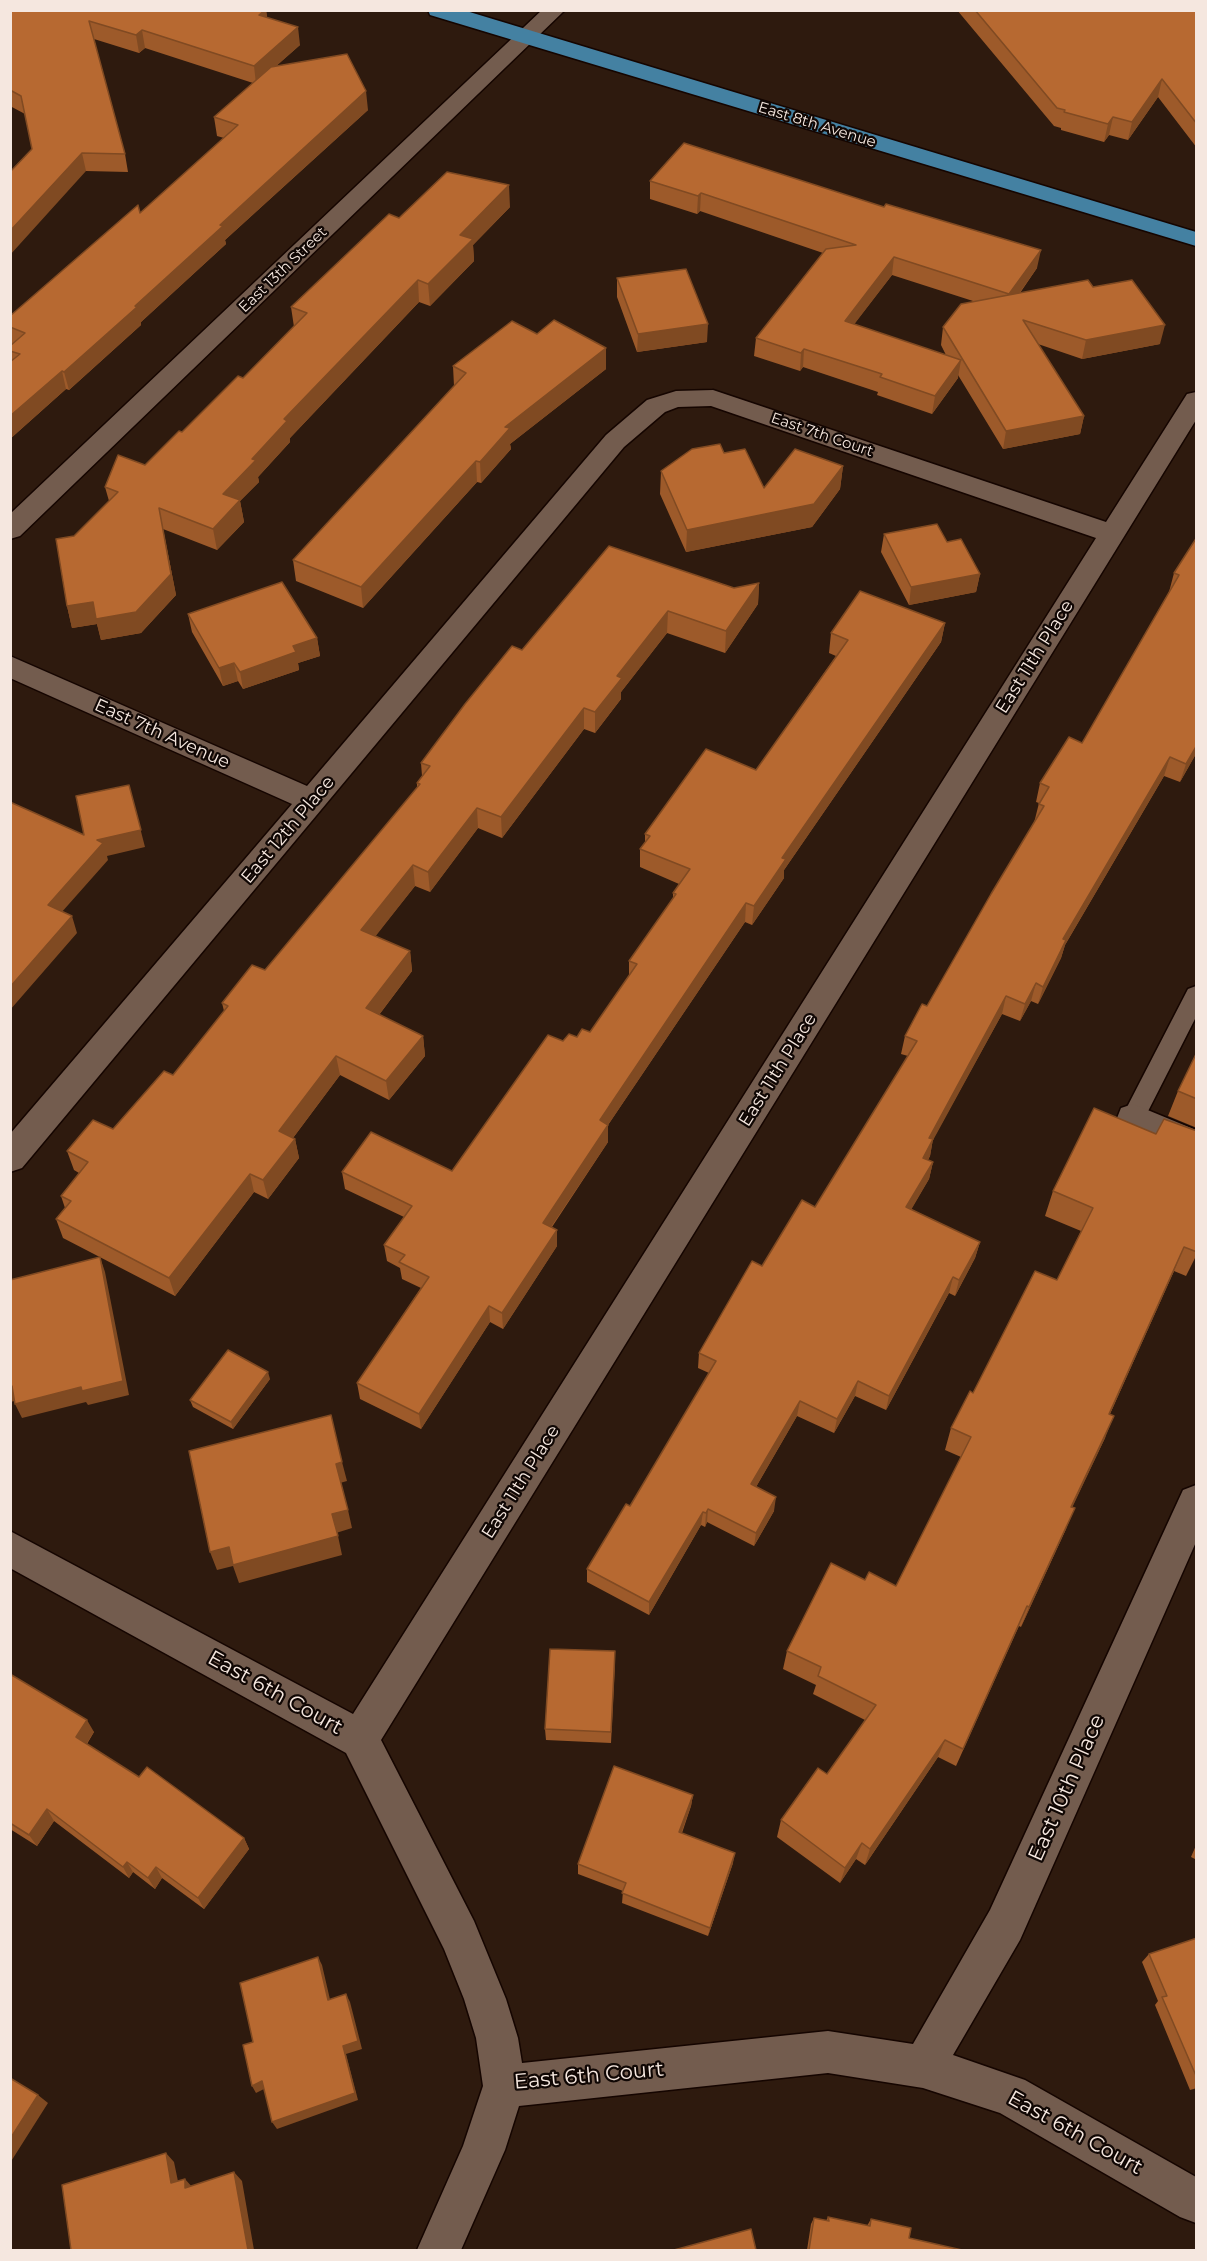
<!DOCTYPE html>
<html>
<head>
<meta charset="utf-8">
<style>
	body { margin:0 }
	#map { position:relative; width:1207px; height:2261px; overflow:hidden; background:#2e1a0e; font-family:Montserrat,sans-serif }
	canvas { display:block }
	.frame { position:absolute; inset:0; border:12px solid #f5e7df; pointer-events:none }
</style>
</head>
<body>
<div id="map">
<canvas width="1207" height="2261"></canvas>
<div class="frame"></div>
</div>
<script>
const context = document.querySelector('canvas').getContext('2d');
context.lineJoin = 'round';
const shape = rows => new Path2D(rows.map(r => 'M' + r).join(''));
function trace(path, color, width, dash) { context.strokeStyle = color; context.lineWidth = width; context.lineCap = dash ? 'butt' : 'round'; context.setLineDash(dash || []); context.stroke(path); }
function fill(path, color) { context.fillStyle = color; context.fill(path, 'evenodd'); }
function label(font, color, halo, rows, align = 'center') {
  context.font = font + ' Montserrat,sans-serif'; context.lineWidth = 4.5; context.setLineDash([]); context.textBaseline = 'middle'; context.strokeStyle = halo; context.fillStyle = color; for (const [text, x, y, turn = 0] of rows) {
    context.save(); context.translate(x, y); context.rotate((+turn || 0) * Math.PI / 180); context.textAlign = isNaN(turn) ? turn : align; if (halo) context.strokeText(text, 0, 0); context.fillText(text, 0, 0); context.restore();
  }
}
const service = shape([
	[1196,986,1196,1017,1141,1125,1133,1128,1125,1125,1121,1118,1125,1111,1188,989,1196,986]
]);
const minor = shape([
	[542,10,565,10,20,536,10,539,10,514,542,10],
	[713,390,1106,522,1187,394,1196,392,1196,420,381,1740,474,1921,506,1999,518,2038,522,2063,828,2031,913,2044,990,1910,1183,1490,1196,1485,1196,1542,1020,1940,953,2055,1025,2080,1196,2177,1196,2223,1180,2217,1000,2113,923,2088,828,2073,519,2106,505,2150,461,2250,417,2250,463,2146,483,2086,476,2038,464,1999,444,1949,346,1753,10,1568,10,1531,353,1714,1096,538,711,406,678,407,665,412,624,447,22,1168,10,1172,10,1134,292,804,10,678,10,656,307,786,606,435,647,400,676,391,713,390],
	[1133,1104,1196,1130,1196,1158,1121,1128,1117,1118,1121,1108,1133,1104]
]);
const primary = shape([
	[428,10,463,10,1196,232,1196,246,430,15,428,10]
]);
trace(service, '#150500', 3);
trace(minor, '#150500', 3);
trace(primary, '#150500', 3);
fill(service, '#735c4e');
fill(minor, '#735c4e');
fill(primary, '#4481a2');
fill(shape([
	[10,10,266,10,267,17,300,45,276,66,368,110,225,240,226,244,141,322,141,325,69,390,66,389,10,439,10,346,12,344,10,344,10,316,140,213,224,138,217,136,214,117,253,83,145,48,139,53,94,39,125,154,128,172,86,171,32,149,25,114,10,106],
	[957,10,1197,10,1197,148,1158,97,1128,140,1109,135,1104,142,1061,130,1061,128,1054,126],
	[650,181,1037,268,1020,293,1093,287,1160,344,1082,359,1038,344,1084,416,1080,434,1003,449,958,375,958,378,932,414,877,395,878,392,803,367,800,371,754,356,756,338,823,253,700,211,697,214,650,199],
	[892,275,973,301,943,327,941,345,946,355,854,324],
	[510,207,473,245,474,261,430,306,419,302,290,438,290,442,258,477,259,482,240,501,244,522,217,550,163,529,176,595,141,633,101,640,97,624,72,628,67,606,109,501,105,487,145,465,243,378,294,327,291,307,399,218],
	[617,278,707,342,637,352,617,297],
	[537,334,606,348,606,369,510,444,511,449,481,483,477,482,363,608,296,581,293,560,454,386,453,366],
	[724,453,764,488,843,466,840,489,812,527,686,552,660,494,661,471],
	[884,534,947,542,980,574,976,592,909,605,881,552],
	[1197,537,1197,752,1180,782,1164,776,1065,945,1061,958,1038,1004,1031,1001,1020,1021,1002,1014,933,1139,930,1156,928,1160,933,1162,929,1179,911,1209,980,1242,975,1258,955,1296,949,1293,886,1410,855,1396,834,1433,797,1416,756,1487,774,1511,754,1546,707,1522,705,1527,701,1525,649,1615,587,1582,587,1569,630,1506,709,1373,698,1368,699,1353,762,1266,815,1207,908,1056,901,1054,905,1036,927,1006,1034,823,1039,803,1036,802,1040,783,1082,743,1169,592,1174,573],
	[759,583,758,604,725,653,667,633,621,692,621,699,595,733,584,729,502,838,478,828,430,892,415,886,375,936,410,951,412,971,379,1015,423,1036,425,1056,389,1100,340,1075,293,1138,295,1139,299,1158,268,1199,254,1192,175,1296,63,1238,56,1219,65,1208,61,1196,79,1173,74,1170,67,1151,113,1129,173,1075,224,1011,222,1003,265,970,417,788,417,783,422,776,421,763,522,650,734,588],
	[188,614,317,638,320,656,298,663,299,670,243,689,238,681,223,686,192,632],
	[945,623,941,642,784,870,784,878,752,925,745,922,608,1125,608,1142,552,1227,557,1230,557,1246,503,1329,490,1322,421,1429,360,1399,357,1383,421,1288,402,1279,400,1268,387,1261,384,1245,404,1217,345,1189,342,1172,452,1171,563,1041,590,1032,629,976,629,961,673,899,673,893,679,884,640,867,640,849,645,842,645,834,756,770,836,656,829,653,831,633],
	[1197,1052,1197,1128,1168,1116,1178,1091],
	[1197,1131,1197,1254,1186,1276,1174,1271,1110,1414,1105,1438,1072,1507,1066,1529,1021,1627,1019,1626,956,1766,938,1757,865,1865,856,1859,840,1883,777,1837,781,1820,827,1774,865,1720,813,1694,816,1685,783,1669,787,1651,865,1580,896,1586,961,1457,945,1450,951,1428,973,1393,1057,1280,1081,1231,1045,1216,1053,1191,1156,1134],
	[270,1379,233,1429,193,1407,190,1400],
	[615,1663,611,1743,546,1740,545,1729],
	[10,1674,94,1732,87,1744,139,1777,244,1838,249,1849,204,1909,162,1878,155,1889,133,1872,129,1878,54,1821,37,1846,10,1829],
	[693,1795,691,1806,682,1833,733,1863,708,1936,622,1903,623,1891,578,1874,578,1864],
	[1197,1843,1197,1860,1191,1857],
	[1197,1938,1197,2088,1190,2090,1155,2005,1158,2001,1142,1962,1149,1954],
	[828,2217,867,2226,871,2219,909,2238,962,2250,807,2250,811,2224,814,2218,826,2221]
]), '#9d5a2a');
fill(shape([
	[265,10,266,10,268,27,259,15],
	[298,27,300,45,256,84,254,66],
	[142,30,145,48,139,53,136,35],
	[1162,79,1158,97,1128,140,1132,122],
	[366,91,368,110,225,240,226,244,141,322,141,325,69,390,64,372,135,306,220,225],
	[1113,117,1109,135,1104,142,1108,124],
	[82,153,86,171,10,255,10,231],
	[509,185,510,207,473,245,474,261,430,306,428,284,460,235],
	[701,193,700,211,697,214,698,196],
	[1041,250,1037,268,1006,312,1009,294],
	[894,257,892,275,843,339,845,321],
	[418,280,419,302,290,438,290,442,258,477,259,482,240,501,244,522,217,550,213,529,223,494,284,419],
	[708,324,707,342,637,352,638,334],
	[1165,325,1160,344,1082,359,1086,340],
	[606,348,606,369,510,444,511,449,481,483,480,462,505,427],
	[804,349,803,367,800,371,801,353],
	[961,360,958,378,932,414,935,396],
	[62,371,66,389,10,439,10,416],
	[1084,416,1080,434,1003,449,1006,431],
	[476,461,477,482,363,608,361,587],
	[843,466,840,489,812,527,686,552,687,530],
	[159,508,176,595,141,633,101,640,97,624,72,628,67,606],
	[980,574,976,592,909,605,911,587],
	[759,583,758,604,725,653,726,631],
	[668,611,667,633,621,692,621,699,595,733,595,712,617,676],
	[945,623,941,642,784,870,784,878,752,925,754,906,782,858],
	[317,638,320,656,298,663,299,670,243,689,240,672,293,646],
	[234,663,238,681,223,686,219,668],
	[584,708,584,729,502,838,501,817],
	[1197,745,1197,752,1180,782,1186,764],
	[1170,757,1164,776,1065,945,1061,958,1038,1004,1043,987,1063,939],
	[129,785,145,847,107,856,108,860,53,922,48,905,97,840],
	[477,808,478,828,430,892,428,872],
	[413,865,415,886,364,951,361,930],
	[746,903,745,922,608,1125,608,1142,543,1239,543,1223,600,1120],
	[72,916,77,933,10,1010,10,987],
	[410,951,412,971,369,1028,366,1008],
	[1036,983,1031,1001,1020,1021,1025,1004],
	[1006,996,1002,1014,931,1144,933,1139,930,1156,919,1174,929,1138],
	[423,1036,425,1056,389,1100,386,1081],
	[336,1056,340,1075,284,1150,279,1131],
	[295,1139,299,1158,268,1199,263,1180],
	[933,1162,929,1179,903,1224,906,1207],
	[250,1174,254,1192,175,1296,169,1278],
	[557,1230,557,1246,503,1329,502,1313],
	[980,1242,975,1258,955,1296,959,1280],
	[1184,1247,1174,1271,1100,1436,1109,1414],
	[100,1257,105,1272,129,1395,88,1405,86,1402,22,1418,15,1404],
	[953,1277,949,1293,886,1410,889,1396],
	[489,1306,490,1322,421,1429,419,1414],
	[268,1372,270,1379,233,1429,231,1422],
	[858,1381,855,1396,834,1433,837,1419],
	[12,1386,19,1400,10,1402,10,1387],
	[800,1401,797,1416,749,1499,751,1484],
	[1114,1416,1105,1438,1063,1527,1071,1507],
	[342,1462,347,1481,340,1483,336,1464],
	[776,1497,774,1511,754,1546,756,1533],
	[1075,1508,1066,1529,1021,1627,1029,1607],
	[708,1509,707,1522,705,1527,706,1513],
	[348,1510,352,1528,336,1533,332,1514],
	[703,1512,701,1525,649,1615,649,1602],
	[338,1536,342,1555,239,1583,233,1566,217,1570,210,1552,229,1547],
	[87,1720,94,1732,83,1749,76,1737],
	[945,1740,938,1757,865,1865,870,1849],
	[693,1795,691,1806,678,1842,679,1832],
	[47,1809,54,1821,37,1846,29,1835],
	[244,1838,249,1849,204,1909,198,1898],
	[862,1843,856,1859,840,1883,845,1868],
	[735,1853,733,1863,708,1936,710,1928],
	[127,1862,133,1872,129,1878,123,1867],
	[156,1867,162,1878,155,1889,148,1878],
	[318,1957,322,1965,332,2008,328,2000],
	[346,1994,350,2002,362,2049,346,2054,358,2100,277,2129,272,2122,343,2046],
	[262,2081,266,2088,256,2093,252,2086],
	[38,2095,48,2103,10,2163,10,2139],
	[166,2153,174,2162,180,2191,171,2183],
	[234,2172,242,2181,254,2250,248,2250],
	[185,2179,193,2188,185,2188]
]), '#804a22');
const building = shape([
	[10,10,265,10,259,15,298,27,254,66,142,30,136,35,89,21,125,154,82,153,10,231,10,172,32,149,21,96,10,90,10,10],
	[975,10,1197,10,1197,124,1162,79,1132,122,1113,117,1108,124,1064,112,1065,110,1057,108,975,10],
	[347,54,366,91,220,225,223,226,135,306,137,307,64,372,62,371,10,416,10,362,20,354,10,351,10,346,25,333,10,327,10,316,138,205,140,213,238,125,214,117,271,67,347,54],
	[684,143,884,207,886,204,1041,250,1009,294,894,257,845,321,961,360,935,396,880,377,882,374,804,349,801,353,756,338,826,249,856,245,701,193,698,196,650,181,684,143],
	[447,172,509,185,460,235,473,239,428,284,418,280,284,419,287,421,252,459,256,460,223,494,240,500,213,529,159,508,171,574,136,612,96,619,93,602,67,606,56,539,74,536,118,492,105,487,118,455,145,465,179,431,182,432,238,376,243,378,307,313,291,307,389,214,399,218,447,172],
	[686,269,708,324,638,334,617,278,686,269],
	[1088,280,1093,287,1132,280,1165,325,1086,340,1023,320,1084,416,1006,431,943,327,961,304,1088,280],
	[554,320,606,348,505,427,510,428,480,462,476,461,361,587,293,560,466,373,453,366,512,321,537,334,554,320],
	[720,444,724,453,745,449,764,488,795,449,843,466,814,504,687,530,661,471,692,449,720,444],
	[937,524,947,542,961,539,980,574,911,587,884,534,937,524],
	[1197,537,1197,745,1186,764,1170,757,1063,939,1066,940,1043,987,1036,983,1025,1004,1006,996,929,1138,933,1139,923,1158,933,1162,906,1207,980,1242,959,1280,953,1277,889,1396,858,1381,837,1419,800,1401,751,1484,776,1497,756,1533,708,1509,706,1513,703,1512,649,1602,587,1569,626,1504,630,1506,716,1361,699,1353,752,1261,762,1266,802,1200,815,1207,917,1041,905,1036,922,1004,927,1006,991,894,1044,806,1039,804,1049,787,1040,783,1069,737,1082,743,1179,575,1174,573,1197,537],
	[609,546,734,588,759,583,726,631,668,611,617,676,622,678,595,712,584,708,501,817,477,808,428,872,413,865,361,930,410,951,366,1008,423,1036,386,1081,336,1056,279,1131,295,1139,263,1180,250,1174,169,1278,56,1219,71,1201,61,1196,88,1162,67,1151,93,1120,113,1129,164,1071,173,1075,228,1006,222,1003,252,965,265,970,420,784,417,783,430,766,421,763,465,704,512,646,522,650,609,546],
	[282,582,317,638,293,646,296,652,240,672,234,663,219,668,188,614,282,582],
	[860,591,945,623,782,858,786,859,754,906,746,903,600,1120,608,1125,543,1223,557,1230,502,1313,489,1306,419,1414,357,1383,429,1277,399,1262,405,1255,384,1245,412,1206,342,1172,371,1132,452,1171,548,1035,563,1041,569,1034,577,1037,582,1029,590,1032,637,964,629,961,676,894,673,893,690,869,640,849,650,836,645,834,706,749,756,770,848,640,831,633,860,591],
	[129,785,141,830,97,840,103,843,48,905,72,916,10,987,10,802,84,835,76,796,129,785],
	[1197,1052,1197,1099,1178,1091,1197,1052],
	[1094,1108,1156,1134,1164,1119,1197,1131,1197,1252,1184,1247,1109,1414,1114,1416,1071,1507,1075,1508,1029,1607,1027,1606,963,1749,945,1740,870,1849,862,1843,845,1868,781,1820,818,1768,827,1774,876,1705,818,1676,821,1667,787,1651,831,1563,865,1580,869,1572,896,1586,971,1437,951,1428,970,1391,973,1393,1035,1271,1057,1280,1093,1208,1053,1191,1094,1108],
	[100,1257,123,1381,82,1391,81,1387,15,1404,12,1386,10,1387,10,1280,100,1257],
	[228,1350,268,1372,231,1422,190,1400,228,1350],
	[331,1415,342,1462,336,1464,348,1510,332,1514,338,1536,233,1565,229,1547,210,1552,189,1451,331,1415],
	[550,1649,615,1651,611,1732,545,1729,550,1649],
	[10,1674,87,1720,76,1737,139,1777,147,1767,244,1838,198,1898,156,1867,148,1878,127,1862,123,1867,47,1809,29,1835,10,1823,10,1674],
	[614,1766,693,1795,679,1832,735,1853,710,1928,622,1893,626,1883,578,1864,614,1766],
	[1197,1938,1197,2078,1162,1997,1167,1996,1149,1954,1197,1938],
	[318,1957,328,2000,346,1994,358,2041,343,2046,355,2093,272,2122,262,2081,252,2086,243,2045,253,2042,240,1983,318,1957],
	[10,2078,38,2095,10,2139,10,2078],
	[166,2153,171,2183,185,2179,185,2188,234,2172,248,2250,71,2250,62,2185,166,2153],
	[828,2217,870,2226,871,2219,911,2228,909,2238,962,2250,809,2250,814,2218,829,2221,828,2217],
	[751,2229,756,2250,674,2250,751,2229]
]);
fill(building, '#b76931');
trace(building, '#804a22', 1.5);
label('15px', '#f5e7df', '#100704', [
	["East 8th Avenue",817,125,17],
	["East 13th Street",283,270,-44],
	["East 7th Court",822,435,19]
]);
label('18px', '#f5e7df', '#100704', [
	["East 11th Place",1035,657,-58],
	["East 7th Avenue",162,734,24],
	["East 12th Place",288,830,-50],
	["East 11th Place",778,1070,-58],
	["East 11th Place",521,1482,-58]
]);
label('21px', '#f5e7df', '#100704', [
	["East 6th Court",275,1693,29],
	["East 10th Place",1067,1788,-66],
	["East 6th Court",589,2076,-5],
	["East 6th Court",1075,2133,29]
]);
</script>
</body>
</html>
